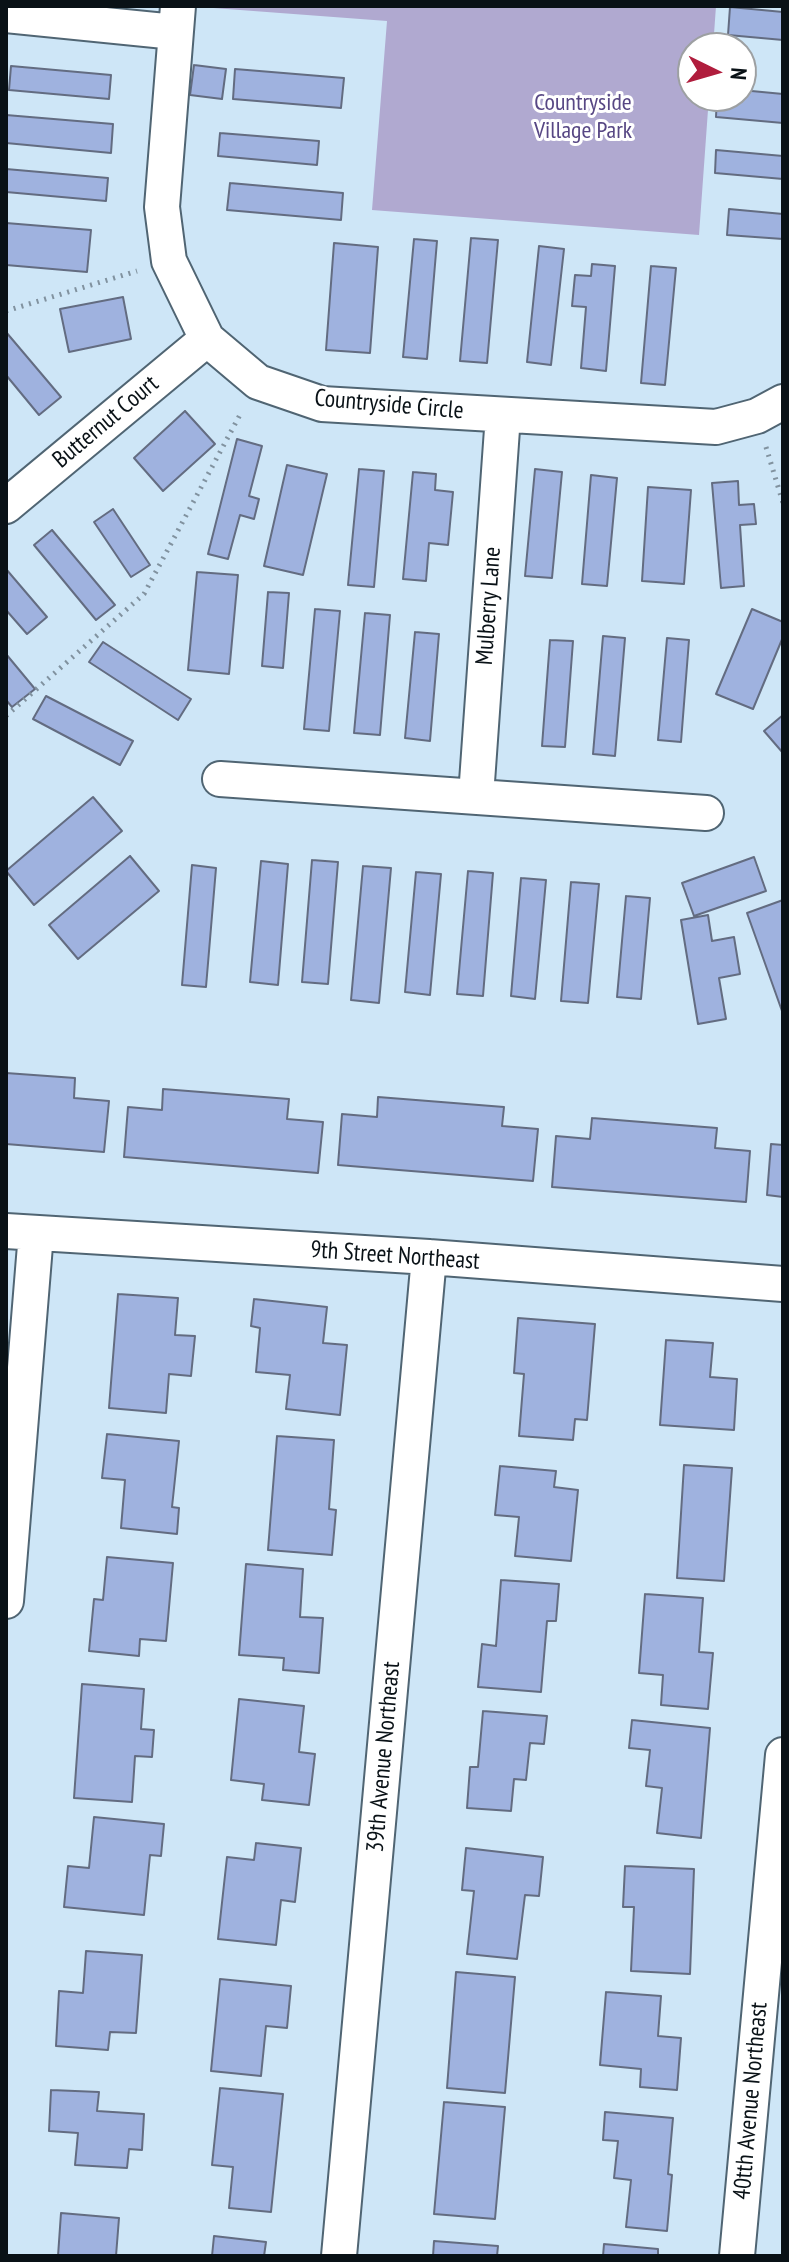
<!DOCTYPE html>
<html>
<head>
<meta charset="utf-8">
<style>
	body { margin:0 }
	#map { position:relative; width:789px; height:2262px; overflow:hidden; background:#cee6f7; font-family:"PT Sans Narrow",sans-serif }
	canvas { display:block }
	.frame { position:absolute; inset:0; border:8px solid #091116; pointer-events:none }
	.north { position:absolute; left:677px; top:32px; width:80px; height:80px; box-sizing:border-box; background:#fff; border:2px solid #9da0a2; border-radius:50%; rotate:95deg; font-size:22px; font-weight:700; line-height:32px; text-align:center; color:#091116 }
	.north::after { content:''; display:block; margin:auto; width:28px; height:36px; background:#b01d3d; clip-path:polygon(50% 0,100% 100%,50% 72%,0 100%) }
</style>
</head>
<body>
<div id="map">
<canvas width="789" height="2262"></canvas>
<div class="frame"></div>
<div class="north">N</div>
</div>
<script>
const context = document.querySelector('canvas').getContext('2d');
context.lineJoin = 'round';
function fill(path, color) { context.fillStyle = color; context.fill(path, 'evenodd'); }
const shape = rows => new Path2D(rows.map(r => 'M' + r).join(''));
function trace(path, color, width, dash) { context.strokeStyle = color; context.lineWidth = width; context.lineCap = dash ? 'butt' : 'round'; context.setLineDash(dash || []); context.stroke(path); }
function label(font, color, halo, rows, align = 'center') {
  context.font = font + ' "PT Sans Narrow",sans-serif'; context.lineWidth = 6; context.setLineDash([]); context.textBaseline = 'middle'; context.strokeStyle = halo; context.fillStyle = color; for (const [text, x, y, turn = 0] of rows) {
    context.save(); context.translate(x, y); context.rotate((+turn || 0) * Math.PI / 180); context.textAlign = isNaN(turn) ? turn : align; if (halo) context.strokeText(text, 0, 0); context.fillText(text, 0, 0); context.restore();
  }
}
fill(shape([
	[716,6,713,48,693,48,693,96,709,96,699,235,372,210,387,21,200,7]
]), '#b0a9d0');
const building = shape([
	[730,7,783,12,783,40,728,35,730,7],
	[194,65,226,69,222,99,190,95,194,65],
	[11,66,111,75,109,99,9,90,11,66],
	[235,69,344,78,341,108,233,99,235,69],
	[741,90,783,94,783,123,716,117,717,96,741,96,741,90],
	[6,115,113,124,111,153,6,143,6,115],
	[220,133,319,141,317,165,218,156,220,133],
	[716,150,783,156,783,179,715,173,716,150],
	[6,169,108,178,106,201,6,192,6,169],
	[230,183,343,193,341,220,227,210,230,183],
	[729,209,783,214,783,239,727,235,729,209],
	[6,223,91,230,87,272,6,265,6,223],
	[471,238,498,240,487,363,460,361,471,238],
	[414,239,437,241,427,359,403,357,414,239],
	[334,243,378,247,370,353,326,350,334,243],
	[539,246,564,249,551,365,527,362,539,246],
	[592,264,615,266,606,371,581,368,586,307,572,306,575,275,591,276,592,264],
	[651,266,676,268,665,385,641,383,651,266],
	[123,297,131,339,69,352,60,309,123,297],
	[6,332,61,397,39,415,6,375,6,332],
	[185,411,215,444,163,491,134,458,185,411],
	[237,439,262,446,249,496,259,499,254,519,240,515,228,559,208,554,237,439],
	[287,465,327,474,303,575,264,566,287,465],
	[359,469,384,471,374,587,348,585,359,469],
	[535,469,562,472,552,578,525,576,535,469],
	[413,472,436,474,435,490,453,492,448,545,429,543,426,581,403,579,413,472],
	[591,475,617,478,607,586,582,584,591,475],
	[738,481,739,505,754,504,756,524,740,525,744,586,721,588,712,483,738,481],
	[648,487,691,490,684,584,642,581,648,487],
	[113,509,150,565,131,577,94,522,113,509],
	[52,530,115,605,96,620,34,545,52,530],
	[6,569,47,617,27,634,6,610,6,569],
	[197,572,238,575,229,674,188,670,197,572],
	[268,592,289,593,283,668,262,666,268,592],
	[315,609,340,611,329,731,304,729,315,609],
	[752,609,783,622,783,637,753,709,716,694,752,609],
	[365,613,390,615,380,735,354,733,365,613],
	[415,632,439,634,430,741,405,738,415,632],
	[603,636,625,638,615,756,593,754,603,636],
	[667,638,689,640,681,742,658,740,667,638],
	[550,640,573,641,565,747,542,746,550,640],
	[103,642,191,699,178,720,89,662,103,642],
	[6,654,35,689,12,707,6,700,6,654],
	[46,696,133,741,120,765,33,719,46,696],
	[783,715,783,753,764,731,783,715],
	[93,797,122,831,34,905,6,871,93,797],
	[130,856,159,891,78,959,49,925,130,856],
	[754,857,766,891,694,916,682,883,754,857],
	[312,860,338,862,328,984,302,982,312,860],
	[261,861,288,864,278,985,250,982,261,861],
	[192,865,216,868,206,987,182,985,192,865],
	[363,866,391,868,379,1003,351,1000,363,866],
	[468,871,493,873,483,996,457,994,468,871],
	[416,872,441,874,430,995,405,992,416,872],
	[521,878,546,880,535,999,511,996,521,878],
	[571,882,599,884,588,1003,561,1001,571,882],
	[626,896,650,898,641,999,617,997,626,896],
	[783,900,783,1011,782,1011,747,913,783,900],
	[708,915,712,941,734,937,740,974,719,978,726,1019,698,1024,681,920,708,915],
	[6,1073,75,1078,74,1098,109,1101,104,1152,6,1144,6,1073],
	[163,1089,289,1099,287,1119,323,1122,318,1173,124,1157,128,1107,162,1110,163,1089],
	[378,1097,504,1107,502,1126,538,1129,533,1181,338,1165,342,1114,377,1117,378,1097],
	[592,1118,717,1128,715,1148,750,1151,746,1202,552,1187,556,1136,590,1139,592,1118],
	[771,1144,783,1145,783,1197,767,1195,771,1144],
	[118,1294,178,1298,175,1335,195,1336,191,1376,169,1374,166,1413,109,1408,118,1294],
	[254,1299,327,1307,323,1343,347,1345,340,1415,286,1409,290,1375,256,1372,260,1328,251,1326,254,1299],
	[518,1318,595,1324,587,1420,575,1419,573,1440,519,1436,524,1374,514,1373,518,1318],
	[666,1340,713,1343,710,1377,737,1379,734,1430,660,1425,666,1340],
	[107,1434,179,1441,172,1507,179,1508,177,1534,121,1528,125,1480,102,1478,107,1434],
	[277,1436,334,1440,329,1509,336,1510,332,1555,268,1550,277,1436],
	[684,1465,732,1468,724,1581,677,1578,684,1465],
	[500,1466,556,1471,554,1487,578,1490,571,1561,515,1556,519,1517,495,1515,500,1466],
	[107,1557,173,1563,166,1641,140,1639,139,1656,89,1651,94,1599,103,1600,107,1557],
	[246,1564,303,1569,300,1617,323,1618,319,1673,283,1670,284,1658,239,1655,246,1564],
	[501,1580,559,1584,556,1621,547,1621,541,1692,478,1687,482,1644,496,1646,501,1580],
	[645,1594,703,1598,699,1652,713,1653,708,1709,661,1705,663,1675,639,1673,645,1594],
	[82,1684,144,1689,141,1729,154,1730,152,1757,135,1756,132,1802,74,1798,82,1684],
	[239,1699,304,1706,299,1752,315,1754,309,1805,262,1800,264,1784,231,1780,239,1699],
	[483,1711,547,1716,544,1744,530,1743,526,1780,514,1779,511,1811,467,1808,470,1767,478,1767,483,1711],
	[632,1720,710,1728,701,1838,657,1833,662,1788,646,1786,650,1750,629,1748,632,1720],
	[94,1817,164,1824,161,1856,150,1855,144,1915,64,1907,68,1866,89,1868,94,1817],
	[256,1843,301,1848,295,1902,281,1900,276,1945,218,1939,227,1857,254,1860,256,1843],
	[466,1848,543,1857,539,1896,525,1895,517,1959,467,1954,474,1891,462,1890,466,1848],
	[625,1866,694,1869,690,1974,631,1971,634,1907,623,1907,625,1866],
	[86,1951,142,1955,136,2033,110,2032,108,2050,56,2046,59,1991,83,1993,86,1951],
	[456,1972,515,1977,505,2093,447,2088,456,1972],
	[220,1979,291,1986,287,2028,266,2026,261,2076,211,2071,220,1979],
	[606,1992,661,1996,658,2036,681,2038,677,2090,640,2087,641,2069,600,2065,606,1992],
	[220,2088,283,2094,271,2212,229,2208,233,2167,212,2165,220,2088],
	[51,2090,99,2092,97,2111,144,2114,142,2150,129,2149,127,2168,75,2165,78,2133,49,2131,51,2090],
	[444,2102,505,2107,495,2219,434,2214,444,2102],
	[605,2112,673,2118,668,2174,672,2175,667,2231,626,2227,631,2180,614,2178,618,2141,603,2140,605,2112],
	[61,2213,119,2218,116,2256,58,2256,61,2213],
	[214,2236,266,2242,264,2256,212,2256,214,2236],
	[434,2241,498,2246,497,2256,433,2256,434,2241],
	[604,2244,658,2249,658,2256,603,2256,604,2244]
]);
fill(building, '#9fb2df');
trace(building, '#636c81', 2);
const minor = shape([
	[178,6,162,207,169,261,207,339,258,382,322,404,716,427,757,416,783,402],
	[6,15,175,32],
	[6,506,207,339],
	[220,779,706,813],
	[476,796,503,415],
	[6,1231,429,1257,783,1284],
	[6,1601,36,1233],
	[339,2256,429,1257],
	[737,2256,783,1755]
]);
trace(minor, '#506573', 38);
trace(shape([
	[6,311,137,271],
	[766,447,783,503],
	[6,716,144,594,242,411]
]), '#81929f', 5, [2, 6]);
trace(minor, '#fff', 34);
label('24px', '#574784', '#fff', [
	["Countryside",583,103],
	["Village Park",583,131]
]);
label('24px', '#091116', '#fff', [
	["Countryside Circle",389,405,5],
	["Butternut Court",106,422,-40],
	["Mulberry Lane",489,606,-86],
	["9th Street Northeast",395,1256,4],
	["39th Avenue Northeast",384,1757,-85],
	["40tth Avenue Northeast",751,2101,-85]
]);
</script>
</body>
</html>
